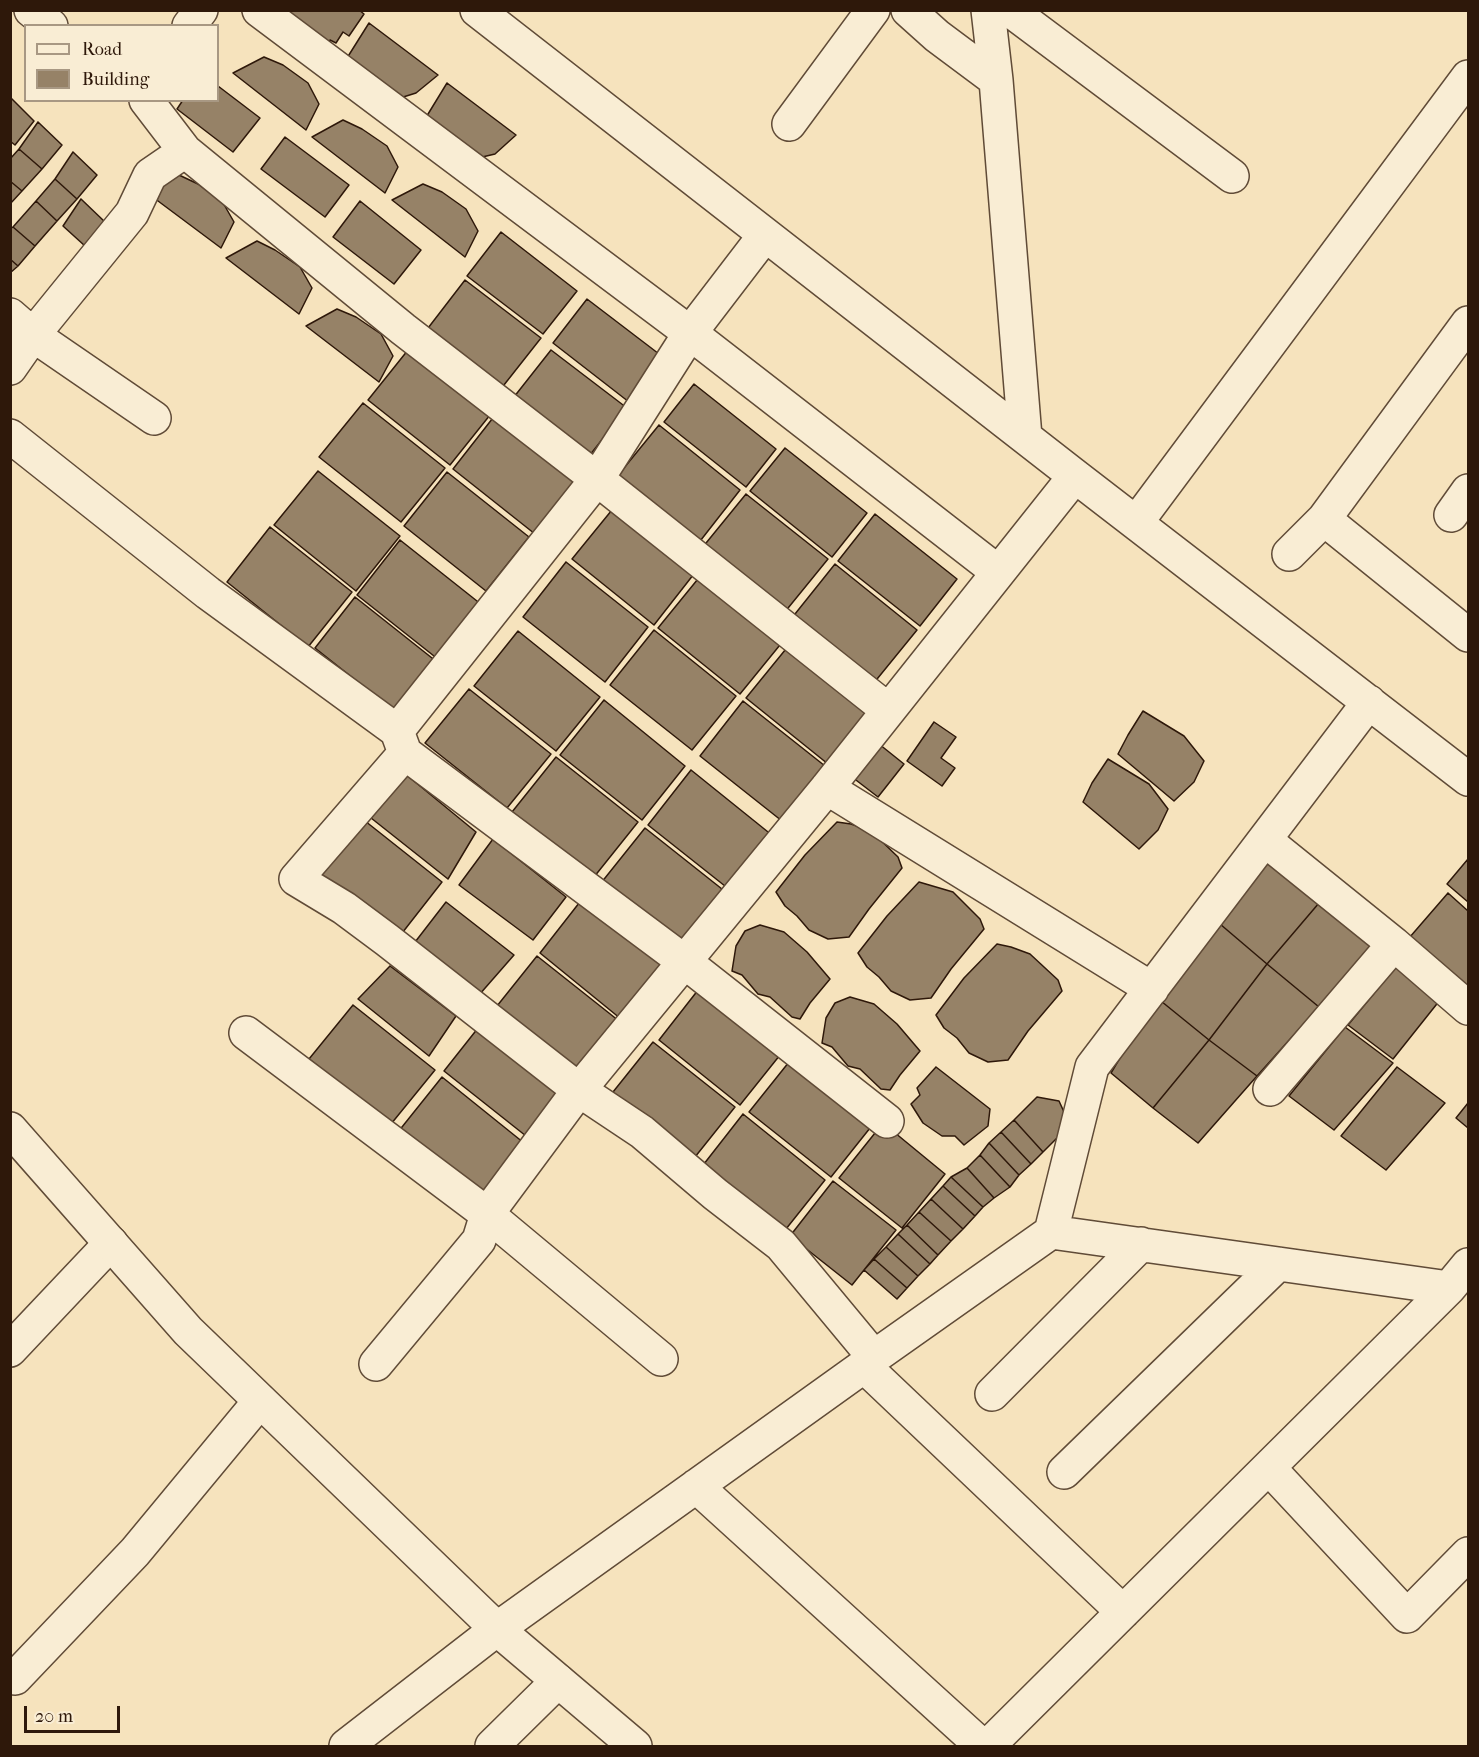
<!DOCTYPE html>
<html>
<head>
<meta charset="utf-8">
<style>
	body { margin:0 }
	#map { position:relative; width:1479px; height:1757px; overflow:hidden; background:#f6e3bd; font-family:"IM FELL French Canon",serif }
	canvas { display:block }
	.frame { position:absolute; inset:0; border:12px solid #2e180a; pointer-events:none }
	.legend { position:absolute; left:24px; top:24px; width:195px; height:78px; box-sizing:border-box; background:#f9edd4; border:2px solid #a89883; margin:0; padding:8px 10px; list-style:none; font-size:18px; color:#2e180a }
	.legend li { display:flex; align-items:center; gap:12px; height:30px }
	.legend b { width:30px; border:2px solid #a89883 }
	.scale { position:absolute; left:24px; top:1706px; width:96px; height:27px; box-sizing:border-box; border:3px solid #2e180a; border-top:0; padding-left:8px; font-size:18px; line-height:21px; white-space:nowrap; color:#2e180a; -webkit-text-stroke:4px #f9edd4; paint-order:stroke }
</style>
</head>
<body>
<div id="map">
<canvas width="1479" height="1757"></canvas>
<div class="frame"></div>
<ul class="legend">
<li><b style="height:8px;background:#f9edd4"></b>Road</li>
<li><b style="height:16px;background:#968267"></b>Building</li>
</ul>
<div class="scale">20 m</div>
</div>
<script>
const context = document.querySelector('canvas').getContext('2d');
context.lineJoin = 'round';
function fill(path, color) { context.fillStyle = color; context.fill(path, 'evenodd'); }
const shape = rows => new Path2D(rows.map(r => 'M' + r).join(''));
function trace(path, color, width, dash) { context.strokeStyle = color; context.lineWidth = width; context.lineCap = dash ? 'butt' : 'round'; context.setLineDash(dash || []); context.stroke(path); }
const building = shape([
	[283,10,359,10,364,14,349,36,343,32,336,43,330,40,329,42,283,10],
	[369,23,438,75,416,93,400,98,347,58,369,23],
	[264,57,283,65,308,83,319,104,306,130,233,73,264,57],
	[447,83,516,135,495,154,478,158,425,119,447,83],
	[218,86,260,118,233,152,177,109,183,100,218,100,218,86],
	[11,98,34,121,15,145,10,141,11,98],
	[343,120,362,129,387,146,398,167,385,193,312,137,343,120],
	[38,122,62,145,42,169,19,149,38,122],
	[285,137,349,185,325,217,261,169,285,137],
	[19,149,42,169,22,191,10,181,10,159,19,149],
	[73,152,97,175,77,199,55,179,73,152],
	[179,175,198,184,222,201,234,222,221,248,150,195,159,186,179,175],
	[55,179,77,199,57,221,36,201,55,179],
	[10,181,22,191,10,204,10,181],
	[423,184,442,192,466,209,478,231,465,257,392,200,423,184],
	[81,199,105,222,85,246,63,226,81,199],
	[36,201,57,221,35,246,13,227,36,201],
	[360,201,421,250,394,284,333,237,360,201],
	[13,227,35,246,18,266,10,259,10,229,13,227],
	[501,232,577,291,543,334,467,276,501,232],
	[257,241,275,250,300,267,312,288,299,314,226,258,257,241],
	[10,259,18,266,10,273,10,259],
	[465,280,541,338,500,390,425,332,465,280],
	[587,299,663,357,629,402,553,343,587,299],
	[337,309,356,317,381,334,393,356,379,382,306,326,337,309],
	[412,345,494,410,450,465,368,400,412,345],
	[551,350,627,408,586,460,510,402,551,350],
	[694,384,776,449,746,487,664,422,694,384],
	[363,403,445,468,401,522,319,457,363,403],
	[496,414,578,480,535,534,453,469,496,414],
	[659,425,740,490,697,545,615,479,659,425],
	[785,448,867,513,832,557,750,491,785,448],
	[318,471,400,536,356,591,274,525,318,471],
	[447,472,529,537,486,591,404,526,447,472],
	[746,494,828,559,784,613,702,548,746,494],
	[616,505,697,570,654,625,572,559,616,505],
	[875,514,957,579,920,626,838,561,875,514],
	[270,527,352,592,308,647,227,582,270,527],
	[400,540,482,605,439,660,357,595,400,540],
	[566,562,648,627,605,682,523,617,566,562],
	[835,564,917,630,873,684,791,619,835,564],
	[702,574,784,640,740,694,658,628,702,574],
	[355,597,437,662,397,713,315,648,355,597],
	[654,630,736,696,692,750,610,685,654,630],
	[518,631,600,697,556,751,474,686,518,631],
	[790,644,872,709,828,764,746,698,790,644],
	[469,689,551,754,507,808,425,743,469,689],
	[604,700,685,766,642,820,560,755,604,700],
	[743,701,825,766,782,821,700,756,743,701],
	[1143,711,1184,736,1204,761,1194,782,1174,801,1118,754,1128,735,1143,711],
	[934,722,956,737,941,758,955,768,942,786,907,761,934,722],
	[879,744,904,764,878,797,852,777,879,744],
	[556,757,638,822,594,877,512,812,556,757],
	[1108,759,1149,784,1168,809,1158,830,1139,849,1083,802,1092,783,1108,759],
	[691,770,773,836,730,890,648,825,691,770],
	[403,772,476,832,448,879,366,814,403,772],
	[360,817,442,882,399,937,316,878,360,817],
	[837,822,851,824,871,831,898,857,902,868,869,909,849,937,828,939,809,930,797,916,785,906,776,892,805,855,837,822],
	[645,828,727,893,683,948,601,883,645,828],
	[493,839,566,897,533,940,459,885,493,839],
	[1265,858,1319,903,1267,964,1220,924,1265,858],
	[1468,859,1468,902,1447,884,1468,859],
	[919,882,953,892,980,919,984,929,951,969,931,998,910,1000,891,991,879,977,867,967,858,953,887,916,919,882],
	[1448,893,1468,911,1468,994,1403,945,1448,893],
	[583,898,665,964,621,1019,540,953,583,898],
	[446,902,514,955,479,995,412,946,446,902],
	[1319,903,1373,945,1319,1007,1267,964,1319,903],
	[1220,924,1267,964,1209,1040,1156,997,1220,924],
	[760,925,784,932,807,952,830,979,810,1003,800,1019,792,1017,770,997,758,994,742,975,732,971,736,946,745,931,760,925],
	[997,944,1011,947,1030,954,1058,980,1062,991,1028,1031,1008,1060,988,1062,969,1053,957,1038,944,1028,936,1015,964,978,997,944],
	[537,956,619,1021,575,1076,493,1011,537,956],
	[1267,964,1319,1007,1257,1076,1209,1040,1267,964],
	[1398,964,1440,1000,1393,1059,1348,1025,1398,964],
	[390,966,456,1016,429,1056,358,999,390,966],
	[702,985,784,1050,740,1105,659,1040,702,985],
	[850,997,874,1004,897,1024,920,1051,900,1075,890,1090,881,1089,860,1069,848,1066,832,1047,822,1043,826,1018,835,1003,850,997],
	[1156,997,1209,1040,1153,1108,1111,1073,1156,997],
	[353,1005,435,1070,391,1124,309,1059,353,1005],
	[482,1023,564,1088,526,1136,444,1071,482,1023],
	[1345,1027,1393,1063,1334,1130,1289,1096,1345,1027],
	[1209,1040,1257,1076,1198,1143,1153,1108,1209,1040],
	[653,1042,735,1107,691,1162,609,1097,653,1042],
	[793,1057,874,1123,831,1177,749,1112,793,1057],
	[936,1067,990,1109,988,1126,964,1145,955,1136,942,1136,923,1123,911,1104,920,1095,917,1088,936,1067],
	[1397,1067,1445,1103,1386,1170,1341,1136,1397,1067],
	[442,1077,524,1143,480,1197,398,1132,442,1077],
	[1037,1097,1059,1101,1070,1125,1043,1152,1014,1120,1037,1097],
	[1468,1103,1468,1128,1456,1118,1468,1103],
	[743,1114,825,1180,782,1234,700,1169,743,1114],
	[1014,1120,1043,1152,1031,1164,1001,1132,1014,1120],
	[883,1123,945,1174,902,1228,839,1178,883,1123],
	[1001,1132,1031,1164,1019,1175,989,1143,1001,1132],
	[989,1143,1019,1175,1010,1187,980,1155,989,1143],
	[980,1155,1010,1187,994,1198,967,1168,980,1155],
	[967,1168,994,1198,983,1207,951,1177,967,1168],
	[951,1177,983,1207,975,1216,943,1186,951,1177],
	[833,1181,896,1230,852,1285,790,1236,833,1181],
	[943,1186,975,1216,963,1229,931,1199,943,1186],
	[931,1199,963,1229,951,1241,919,1212,931,1199],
	[919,1212,951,1241,938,1255,907,1225,919,1212],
	[907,1225,938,1255,930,1264,898,1234,907,1225],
	[898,1234,930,1264,918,1276,886,1247,898,1234],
	[886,1247,918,1276,907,1288,874,1259,886,1247],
	[874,1259,907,1288,897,1299,864,1270,874,1259]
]);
fill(building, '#968267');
trace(building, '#2e180a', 1.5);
const minor = shape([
	[31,10,51,26],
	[259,10,690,333,998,572],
	[477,10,1075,476,1468,779],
	[908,10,937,36,996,80,1025,437],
	[988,10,996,80],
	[1010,10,1232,176],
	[189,26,201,10],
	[146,100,185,151,403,329,597,479,888,710],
	[789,124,873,10],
	[765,235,690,333,597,479,397,731,405,753,685,962,887,1121],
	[10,315,33,335,154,418],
	[10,368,33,335,132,213,150,175,185,151],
	[10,436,208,593,397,731],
	[1451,515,1468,491],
	[1324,519,1468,635],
	[1136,523,1468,77],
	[1289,554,1324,519,1468,323],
	[405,753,296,879,344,908,387,940,579,1090,642,1132,715,1194,781,1245,874,1357],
	[827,788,1152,989],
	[1265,840,1394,944,1270,1089],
	[1394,944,1468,1008],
	[246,1033,487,1214,661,1359],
	[1051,1232,1092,1067,1369,702],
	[1449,1288,1468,1265],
	[10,1350,111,1243],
	[376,1364,479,1240,487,1214,579,1090,827,788,1075,476],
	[864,1366,1123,1612],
	[992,1394,1141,1244],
	[1269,1468,1407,1616,1468,1554],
	[1064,1472,1278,1264],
	[696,1486,982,1746],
	[497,1629,864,1366,874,1357,1051,1232,1449,1288,988,1746],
	[15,1678,135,1552,260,1401],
	[492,1746,558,1681]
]);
const tertiary = shape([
	[10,1129,188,1331,497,1629,635,1746],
	[346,1746,497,1629]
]);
trace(minor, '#604b37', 36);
trace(tertiary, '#604b37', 36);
trace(minor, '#f9edd4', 33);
trace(tertiary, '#f9edd4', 33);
</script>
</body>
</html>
